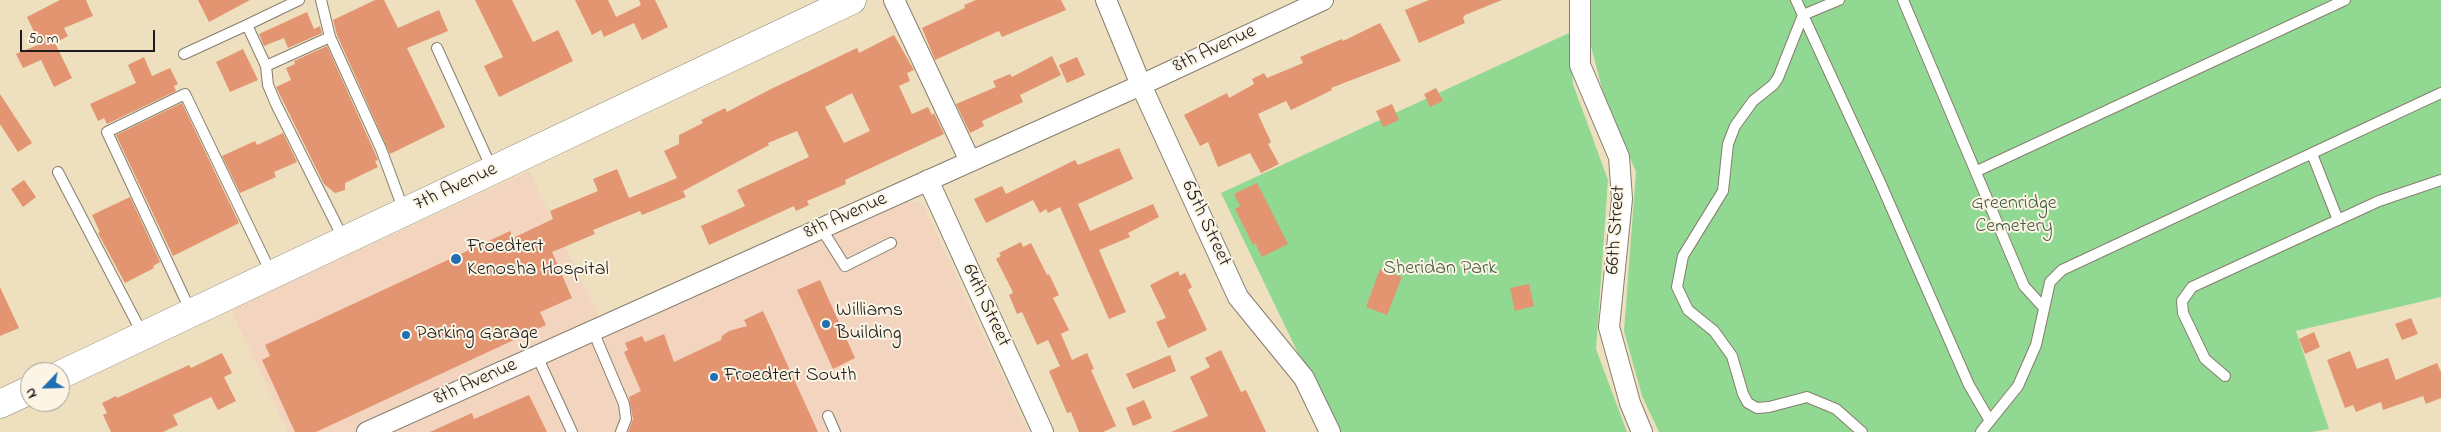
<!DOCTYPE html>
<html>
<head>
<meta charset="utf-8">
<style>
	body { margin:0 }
	#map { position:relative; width:2441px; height:432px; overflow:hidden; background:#eee0bf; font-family:"Indie Flower",sans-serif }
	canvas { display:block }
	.north { position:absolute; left:20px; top:362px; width:50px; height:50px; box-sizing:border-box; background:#fcf5e5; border:1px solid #a29e95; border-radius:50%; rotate:246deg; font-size:14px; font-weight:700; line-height:20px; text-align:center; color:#1c1c1c }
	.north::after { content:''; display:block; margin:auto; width:18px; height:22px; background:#1f6fb2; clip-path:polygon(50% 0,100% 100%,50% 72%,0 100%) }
	.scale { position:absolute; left:20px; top:30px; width:135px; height:22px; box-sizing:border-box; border:2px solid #1c1c1c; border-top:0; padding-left:6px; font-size:15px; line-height:18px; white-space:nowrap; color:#1c1c1c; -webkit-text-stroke:4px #fcf5e5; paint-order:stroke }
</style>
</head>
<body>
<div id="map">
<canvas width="2441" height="432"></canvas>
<div class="north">N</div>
<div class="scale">50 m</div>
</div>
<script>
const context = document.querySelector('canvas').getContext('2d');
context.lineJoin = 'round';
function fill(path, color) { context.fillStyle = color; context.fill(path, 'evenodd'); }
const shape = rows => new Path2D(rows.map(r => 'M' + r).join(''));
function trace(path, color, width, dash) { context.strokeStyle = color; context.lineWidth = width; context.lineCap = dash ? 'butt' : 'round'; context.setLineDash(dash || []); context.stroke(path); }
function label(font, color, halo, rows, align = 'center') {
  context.font = font + ' "Indie Flower",sans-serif'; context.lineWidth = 4; context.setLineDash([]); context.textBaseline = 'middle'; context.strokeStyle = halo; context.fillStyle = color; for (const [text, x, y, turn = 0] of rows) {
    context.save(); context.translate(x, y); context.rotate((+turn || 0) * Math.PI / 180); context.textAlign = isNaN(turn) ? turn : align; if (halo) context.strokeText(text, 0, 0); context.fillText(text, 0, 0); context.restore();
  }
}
fill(shape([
	[529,171,608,335,905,202,918,202,924,207,1028,432,288,432,231,310]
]), '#f3d4bf');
fill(shape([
	[1588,0,2441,0,2441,297,2296,331,2329,429,2312,432,1659,432,1642,396,1624,331,1636,172,1604,96,1588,35],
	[1569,33,1573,84,1608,180,1596,349,1627,432,1336,432,1221,193]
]), '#91d892');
fill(shape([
	[60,0,86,0,93,16,64,28,68,36,55,43,72,78,54,87,41,60,23,68,16,54,40,44,27,17],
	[198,0,250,0,209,22],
	[375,0,384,0,398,28,439,10,448,31,407,48,445,127,390,154,337,35,333,20],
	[475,0,512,0,533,42,558,30,573,61,499,97,484,66,503,57],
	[575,0,608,0,616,17,641,5,639,0,655,0,668,27,642,40,634,23,604,37,601,30,592,35],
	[976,0,1061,0,1066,10,1002,37,999,31,935,60,922,28,965,8,964,5],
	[1429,0,1502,0,1465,15,1463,18,1465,23,1419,43,1405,10],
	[307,12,314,29,320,26,322,33,288,48,284,38,264,46,259,34],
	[1380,23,1401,61,1331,88,1332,90,1291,110,1286,101,1258,114,1271,142,1268,144,1279,164,1261,173,1250,153,1218,167,1208,142,1200,146,1184,115,1227,93,1229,98,1254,84,1252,79,1264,73,1267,78,1303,63,1300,57,1342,39,1343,41],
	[894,35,914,70,907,73,910,81,899,86,912,114,928,107,932,115,934,113,944,134,845,180,846,184,807,201,809,205,796,211,794,206,709,245,701,226,745,206,737,190,809,157,797,131,768,143,769,145,683,191,686,197,642,215,640,211,593,230,595,234,552,252,572,298,540,312,546,325,316,432,295,432,262,360,270,356,265,345,510,231,513,238,553,219,550,211,598,191,593,179,617,169,629,198,677,178,664,151,679,144,679,135,703,123,701,120,725,108,727,112,769,90,857,48,859,53],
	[852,93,870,131,844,143,825,107],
	[327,46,378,160,375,161,378,167,345,183,345,190,335,193,324,184,276,87,291,80,286,68,295,64,294,61],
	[243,49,258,80,230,92,216,62],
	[1052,56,1061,75,1020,95,1023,102,982,121,984,126,970,133,956,104,996,87,993,81,1010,74,1012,77],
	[144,57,152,76,170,68,178,84,174,86,176,91,107,124,104,118,98,121,90,104,136,83,128,65],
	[1077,57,1085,75,1067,83,1059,65],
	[1436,88,1443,101,1430,107,1424,94],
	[0,94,32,143,18,152,0,124],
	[182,103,239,223,173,256,116,135],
	[1392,104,1399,120,1383,127,1376,111],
	[283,133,297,162,274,172,276,177,240,193,222,156,255,141,257,145],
	[1119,148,1133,179,1078,204,1090,231,1153,204,1159,217,1128,233,1130,237,1099,250,1126,312,1109,319,1060,207,1048,213,1046,209,1040,213,1033,200,986,223,974,199,1002,186,1006,194,1075,160,1078,165],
	[24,180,36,197,23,207,11,189],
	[1257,183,1288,244,1262,257,1255,243,1253,245,1235,209,1240,206,1234,194],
	[130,197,160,262,153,266,154,268,125,283,98,233,100,232,92,215],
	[1021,242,1023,247,1031,243,1047,275,1049,274,1059,295,1053,298,1069,330,1061,334,1072,360,1087,353,1094,369,1091,370,1116,426,1103,432,1079,432,1071,412,1067,413,1049,371,1060,366,1048,340,1037,345,1022,312,1017,314,1009,295,1013,293,1012,290,996,259,1001,256,999,253],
	[1380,269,1402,277,1387,315,1366,307],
	[1178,271,1180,276,1185,273,1192,287,1188,290,1207,330,1168,348,1156,322,1166,318,1150,285],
	[820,280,855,358,833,369,797,290],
	[1529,284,1534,306,1515,311,1510,288],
	[0,287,19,328,0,336],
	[763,311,818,432,628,432,633,419,629,397,641,391,624,352,628,350,625,343,642,336,645,342,664,334,674,362,721,340,722,336,729,331,747,326,744,320],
	[2411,318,2418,334,2402,340,2395,324],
	[2314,332,2320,347,2305,354,2299,339],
	[1221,350,1241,392,1246,390,1266,432,1171,432,1208,416,1190,377,1210,367,1205,358],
	[2350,351,2357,369,2388,358,2396,380,2437,363,2441,372,2441,398,2426,404,2423,396,2383,410,2381,402,2356,412,2353,405,2345,408,2327,360],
	[222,353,232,373,224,377,236,401,218,410,211,397,173,415,178,425,163,432,111,432,103,415,107,413,102,403,116,396,117,398,189,365,191,368],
	[1170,355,1176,371,1133,389,1126,374],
	[529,395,547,432,430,432,472,413,474,419],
	[1144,400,1152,418,1133,426,1126,408]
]), '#e39471');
const lane = shape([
	[299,0,247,25,266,66,330,37],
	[321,0,330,37,381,149,404,211],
	[1796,0,1880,182,1969,385,1990,421],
	[1839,0,1803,15,1778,78,1773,85,1753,101,1735,126,1728,144,1723,191,1683,256,1677,287,1688,310,1714,331,1732,356,1743,394,1748,403,1757,408,1769,407,1807,397,1836,409,1862,432],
	[1903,0,2024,286,2044,308],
	[437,48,492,169],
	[184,54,247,25],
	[266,66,268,85,276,104,344,240],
	[2312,154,2338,220],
	[1977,171,2345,0],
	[58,172,143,335],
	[821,228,845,266,891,243],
	[191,312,107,132,185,94,271,273],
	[593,331,624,404,626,419,621,432],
	[537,356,572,432],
	[2225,376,2205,359,2183,313,2182,301,2192,287,2379,201,2441,180],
	[828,416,835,432],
	[1981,432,2018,386,2036,345,2050,282,2062,270,2441,93]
]);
const street = shape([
	[894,0,970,161],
	[1106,0,1141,85,1238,297,1304,378,1330,432],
	[1580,0,1580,65,1619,157,1622,199,1609,327,1630,403,1642,432],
	[928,180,1043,432],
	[367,432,1141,85,1323,0]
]);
const secondary = shape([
	[60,375,852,0],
	[0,404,30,390]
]);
trace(lane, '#857e6e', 12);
trace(street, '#857e6e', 22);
trace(secondary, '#857e6e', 29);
trace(lane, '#fff', 10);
trace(street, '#fff', 20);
trace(secondary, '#fff', 28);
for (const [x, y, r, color] of [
	[456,259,6,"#1f6fb2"],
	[826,324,5,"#1f6fb2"],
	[406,335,5,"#1f6fb2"],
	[714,377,5,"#1f6fb2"]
]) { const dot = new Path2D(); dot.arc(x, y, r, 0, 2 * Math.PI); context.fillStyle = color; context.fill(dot); trace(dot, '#fcf5e5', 2); }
label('20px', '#1c1c1c', '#fcf5e5', [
	["8th Avenue",1215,50,-25],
	["7th Avenue",456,188,-25],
	["8th Avenue",846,217,-24],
	["65th Street",1205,224,65],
	["66th Street",1617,230,-86],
	["64th Street",985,306,65],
	["8th Avenue",476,383,-24]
]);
label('20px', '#455e45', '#fcf5e5', [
	["Greenridge",2014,205],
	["Cemetery",2014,228],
	["Sheridan Park",1440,270]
]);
label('20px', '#1c1c1c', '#fcf5e5', [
	["Froedtert",467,248],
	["Kenosha Hospital",467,271],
	["Williams",836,312],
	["Building",836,335],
	["Parking Garage",416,335],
	["Froedtert South",724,377]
], 'left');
</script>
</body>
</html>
